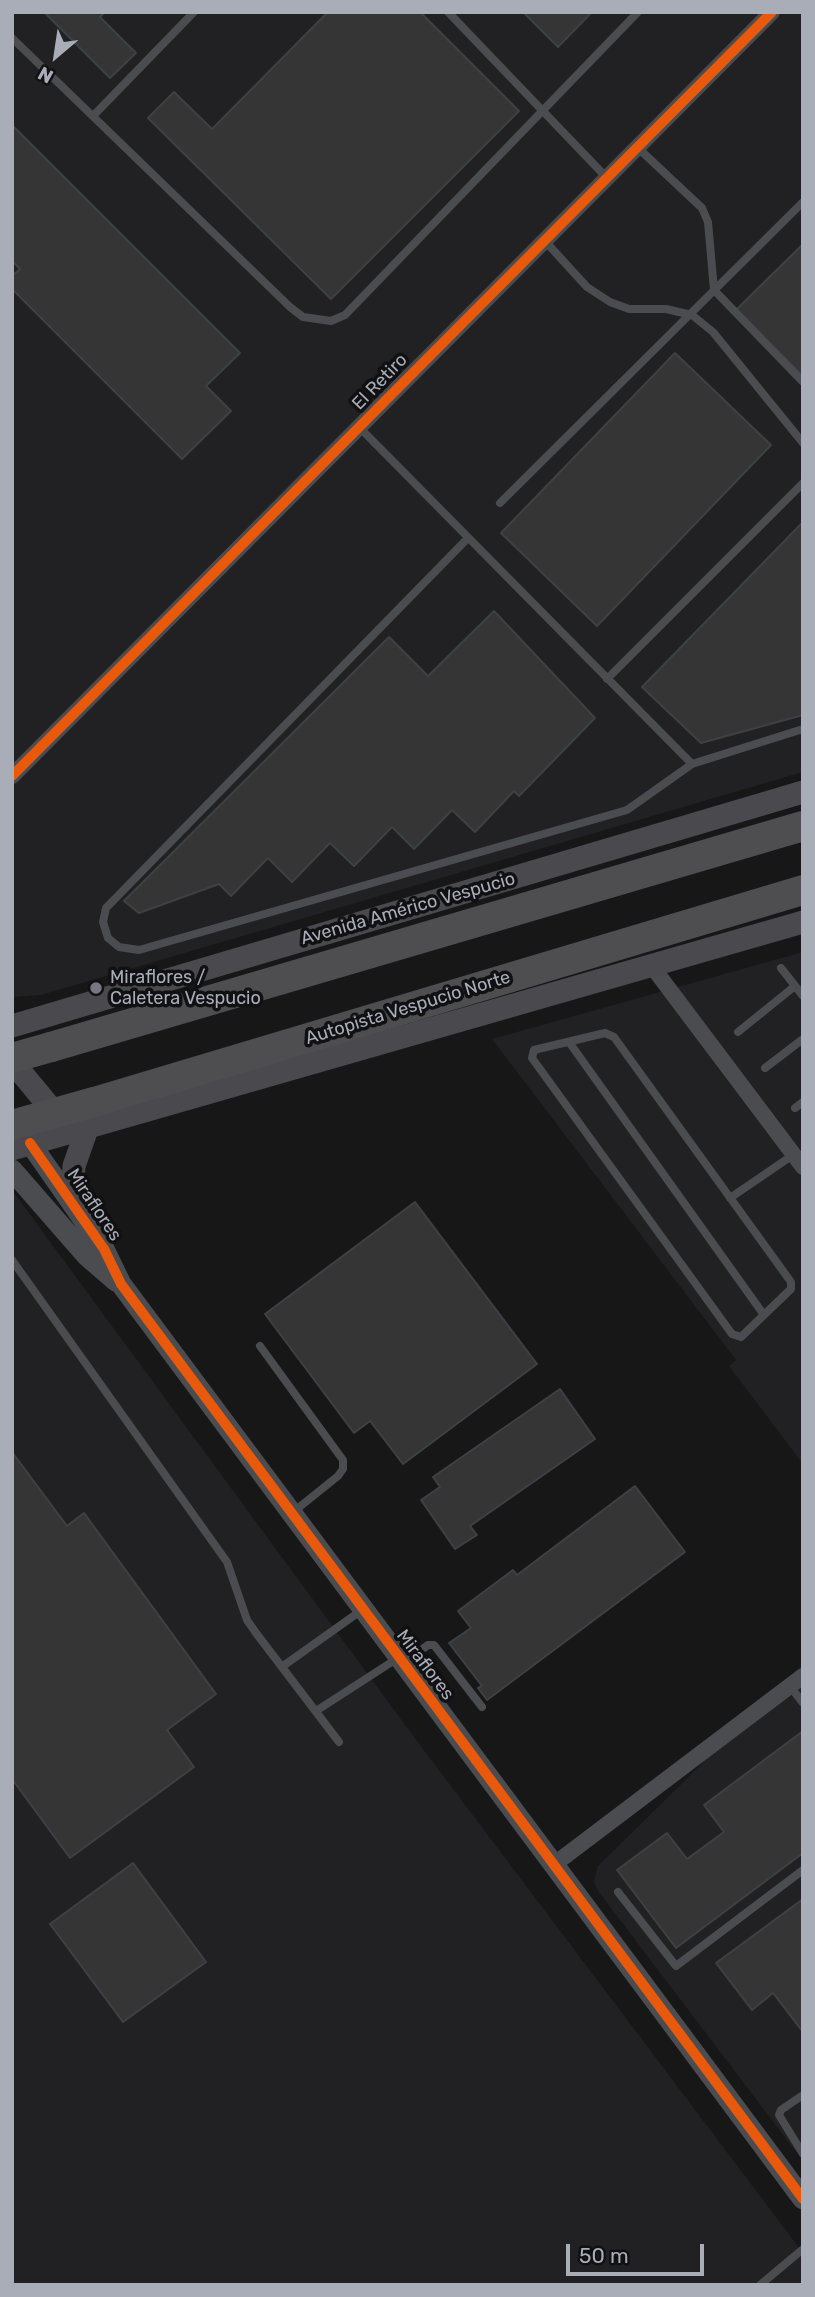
<!DOCTYPE html>
<html>
<head>
<meta charset="utf-8">
<style>
	body { margin:0 }
	#map { position:relative; width:815px; height:2297px; overflow:hidden; background:#171717; font-family:Rubik,sans-serif }
	canvas { display:block }
	.frame { position:absolute; inset:0; border:14px solid #a8adb8; pointer-events:none }
	.north { position:absolute; left:21px; top:21px; width:70px; height:70px; -webkit-text-stroke:5px #111113; paint-order:stroke; rotate:209deg; font-size:19px; font-weight:700; line-height:28px; text-align:center; color:#a8adb8 }
	.north::after { content:''; display:block; margin:auto; width:24px; height:32px; background:#a8adb8; clip-path:polygon(50% 0,100% 100%,50% 72%,0 100%) }
	.scale { position:absolute; left:566px; top:2244px; width:138px; height:32px; box-sizing:border-box; border:4px solid #a8adb8; border-top:0; padding-left:9px; font-size:21px; line-height:24px; white-space:nowrap; color:#a8adb8; -webkit-text-stroke:5px #111113; paint-order:stroke }
</style>
</head>
<body>
<div id="map">
<canvas width="815" height="2297"></canvas>
<div class="frame"></div>
<div class="north">N</div>
<div class="scale">50 m</div>
</div>
<script>
const context = document.querySelector('canvas').getContext('2d');
context.lineJoin = 'round';
function fill(path, color) { context.fillStyle = color; context.fill(path, 'evenodd'); }
const shape = rows => new Path2D(rows.map(r => 'M' + r).join(''));
function trace(path, color, width, dash) { context.strokeStyle = color; context.lineWidth = width; context.lineCap = dash ? 'butt' : 'round'; context.setLineDash(dash || []); context.stroke(path); }
function label(font, color, halo, rows, align = 'center') {
  context.font = font + ' Rubik,sans-serif'; context.lineWidth = 7; context.setLineDash([]); context.textBaseline = 'middle'; context.strokeStyle = halo; context.fillStyle = color; for (const [text, x, y, turn = 0] of rows) {
    context.save(); context.translate(x, y); context.rotate((+turn || 0) * Math.PI / 180); context.textAlign = isNaN(turn) ? turn : align; if (halo) context.strokeText(text, 0, 0); context.fillText(text, 0, 0); context.restore();
  }
}
fill(shape([
	[12,12,803,12,803,772,41,995,12,997],
	[803,952,803,1464,729,1366,736,1360,492,1039],
	[12,1190,417,1741,803,2253,803,2285,12,2285],
	[803,1664,803,2161,598,1891,594,1882,598,1866]
]), '#212123');
const building = shape([
	[44,12,105,12,100,17,136,53,110,78,44,12],
	[328,12,420,12,519,111,331,299,148,118,174,92,212,129,328,12],
	[523,12,592,12,558,47,523,12],
	[12,125,240,353,206,386,231,411,182,459,12,289,12,276,20,269,12,261,12,125],
	[803,244,803,376,736,310,803,244],
	[675,353,771,445,597,626,501,533,675,353],
	[803,522,803,715,701,743,642,687,803,522],
	[494,611,595,718,519,796,514,791,475,832,452,810,414,849,392,827,354,866,330,843,292,882,268,858,231,896,219,884,139,913,124,901,389,637,428,676,494,611],
	[415,1202,537,1364,403,1464,370,1421,354,1433,265,1314,415,1202],
	[560,1389,595,1439,470,1526,477,1535,455,1549,421,1500,440,1487,433,1477,560,1389],
	[12,1452,67,1526,84,1513,216,1694,167,1730,194,1767,70,1858,12,1779,12,1452],
	[635,1486,685,1552,487,1700,478,1688,482,1686,449,1643,471,1628,458,1611,513,1570,517,1575,635,1486],
	[803,1731,803,1853,676,1948,617,1870,667,1833,687,1859,724,1832,704,1805,803,1731],
	[133,1863,206,1962,123,2022,50,1924,133,1863],
	[803,1899,803,2032,773,1993,752,2010,716,1963,803,1899]
]);
fill(building, '#353536');
trace(building, '#3f4043', 2);
trace(shape([
	[448,12,607,178],
	[12,38,290,307,303,317,331,321,345,315,638,12],
	[93,116,194,12],
	[637,147,702,208,708,222,714,290,803,382],
	[544,240,587,287,610,302,629,309,666,309,692,315,713,332,803,443],
	[360,428,692,764],
	[500,503,803,202],
	[468,538,106,908,103,922,108,938,119,947,139,950,627,810,692,764,803,729],
	[607,679,803,483],
	[781,968,803,996],
	[738,1032,795,986],
	[605,1033,614,1037,791,1282,791,1289,741,1337,732,1334,532,1058,534,1050,605,1033],
	[569,1042,764,1315],
	[765,1068,803,1039],
	[795,1108,803,1102],
	[730,1198,793,1155],
	[12,1260,227,1562,247,1620,256,1633,339,1742],
	[260,1346,343,1460,343,1469,338,1476,292,1513],
	[405,1662,428,1645,434,1645,482,1707],
	[283,1666,362,1610],
	[790,1686,803,1703],
	[316,1711,398,1658],
	[618,1892,676,1966,803,1870],
	[803,2095,781,2110,779,2115,803,2154],
	[760,2285,803,2249]
]), '#4b4c50', 8);
trace(shape([
	[12,776,772,12],
	[651,965,803,1167],
	[552,1866,803,1676]
]), '#4b4c50', 16);
trace(shape([
	[30,1143,104,1249,121,1284,803,2199],
	[12,1170,87,1256,116,1281]
]), '#4b4c50', 21);
trace(shape([
	[12,1026,803,792],
	[12,1054,20,1071,54,1112,71,1122,88,1126,74,1166,73,1184,79,1211],
	[12,1149,803,922]
]), '#4a4a4e', 23);
trace(shape([
	[51,1047,803,826],
	[94,1102,803,890]
]), '#4e4e51', 30);
trace(shape([
	[12,1058,51,1047],
	[12,1125,94,1102]
]), '#4e4e51', 30);
trace(shape([
	[12,776,772,12],
	[30,1143,104,1249,121,1284,803,2199]
]), '#e8590c', 10);
for (const [x, y, r, color] of [
	[96,988,7,"#757880"]
]) { const dot = new Path2D(); dot.arc(x, y, r, 0, 2 * Math.PI); context.fillStyle = color; context.fill(dot); trace(dot, '#111113', 2.5); }
label('18px', '#a8adb8', '#111113', [
	["El Retiro",380,382,-46],
	["Avenida Américo Vespucio",408,909,-16],
	["Autopista Vespucio Norte",408,1008,-17],
	["Miraflores",94,1205,56],
	["Miraflores",425,1665,53]
]);
label('18px', '#a8adb8', '#111113', [
	["Miraflores /",110,978],
	["Caletera Vespucio",110,999]
], 'left');
</script>
</body>
</html>
